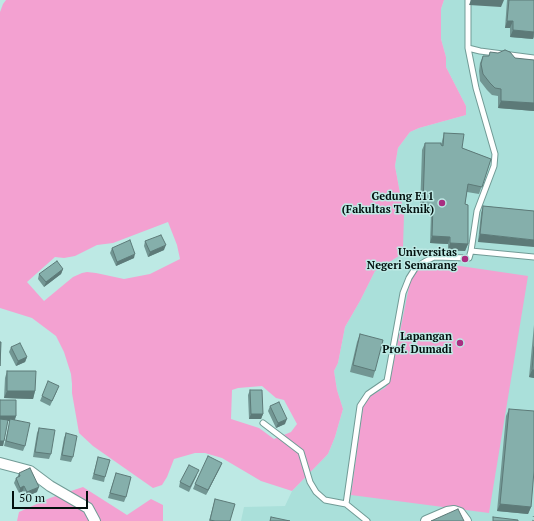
<!DOCTYPE html>
<html>
<head>
<meta charset="utf-8">
<style>
	body { margin:0 }
	#map { position:relative; width:534px; height:521px; overflow:hidden; background:#bde9e4; font-family:"PT Serif",serif }
	canvas { display:block }
	.scale { position:absolute; left:12px; top:491px; width:76px; height:18px; box-sizing:border-box; border:2px solid #02100e; border-top:0; padding-left:5px; font-size:12px; line-height:14px; white-space:nowrap; color:#02100e; -webkit-text-stroke:3px #bde9e4; paint-order:stroke }
</style>
</head>
<body>
<div id="map">
<canvas width="534" height="521"></canvas>
<div class="scale">50 m</div>
</div>
<script>
const context = document.querySelector('canvas').getContext('2d');
context.lineJoin = 'round';
function fill(path, color) { context.fillStyle = color; context.fill(path, 'evenodd'); }
const shape = rows => new Path2D(rows.map(r => 'M' + r).join(''));
function trace(path, color, width, dash) { context.strokeStyle = color; context.lineWidth = width; context.lineCap = dash ? 'butt' : 'round'; context.setLineDash(dash || []); context.stroke(path); }
function label(font, color, halo, rows, align = 'center') {
  context.font = font + ' "PT Serif",serif'; context.lineWidth = 3; context.setLineDash([]); context.textBaseline = 'middle'; context.strokeStyle = halo; context.fillStyle = color; for (const [text, x, y, turn = 0] of rows) {
    context.save(); context.translate(x, y); context.rotate((+turn || 0) * Math.PI / 180); context.textAlign = isNaN(turn) ? turn : align; if (halo) context.strokeText(text, 0, 0); context.fillText(text, 0, 0); context.restore();
  }
}
fill(shape([
	[444,0,534,0,534,521,241,521,244,507,285,506,292,491,328,454,335,437,343,409,337,390,334,371,338,363,345,327,360,301,375,271,399,256,404,215,395,166,398,148,410,132,419,128,466,115,466,106,446,67,446,57,441,39,441,9]
]), '#aae0da');
fill(shape([
	[6,0,444,0,441,9,441,39,446,57,446,67,466,106,466,115,419,128,410,132,398,148,395,166,404,215,403,247,399,256,375,271,360,301,345,327,338,363,334,371,337,390,343,409,335,437,328,454,292,491,261,481,222,458,205,453,195,453,174,459,167,477,162,485,153,488,93,446,79,433,72,393,72,384,71,374,64,352,56,336,32,318,0,308,0,12,3,4],
	[168,222,177,245,180,259,150,274,124,279,96,273,87,272,82,273,73,277,44,301,27,282,55,257,64,258,75,256,97,245,113,243],
	[262,386,276,398,284,400,297,424,291,432,274,439,259,428,231,419,232,390,238,388],
	[433,262,528,276,489,513,351,495,363,407,370,396,385,388,390,381,411,277,418,270,426,264],
	[83,487,127,515,151,499,163,505,163,521,17,521,19,512,50,498]
]), '#f3a1d1');
const lane = shape([
	[468,0,468,48],
	[471,251,477,211,494,166,495,154,476,88,468,48,480,51,534,58],
	[263,423,301,452,310,482,316,492,325,500,346,504,367,521],
	[346,504,360,406,368,394,387,381,403,293,409,278,416,267,426,261,434,257,469,258,471,251,534,257]
]);
const street = shape([
	[0,463,30,471,50,486,88,508,95,521],
	[426,521,447,512,454,511,460,513,466,521]
]);
trace(lane, '#719b96', 7);
trace(street, '#719b96', 12);
trace(shape([
	[533,521,534,515]
]), '#769793', 2, [1, 3]);
trace(lane, '#fff', 5);
trace(street, '#fff', 10);
fill(shape([
	[507,0,534,0,534,37,533,39,510,37,510,28,505,28],
	[483,56,534,60,534,111,498,108,498,96,492,95,487,90,480,81,479,71,480,63],
	[444,133,462,148,491,159,479,194,467,192,465,204,468,244,465,251,448,250,448,244,430,243,431,213,420,211,422,150,425,143,441,145],
	[483,206,534,211,478,242,481,213],
	[145,241,164,250,148,257,144,246],
	[112,248,134,258,116,266,110,253],
	[63,269,61,274,44,287,38,279,39,274],
	[534,325,534,378,529,377],
	[360,334,375,371,373,378,350,372,357,342],
	[11,347,27,357,25,362,16,366,9,352],
	[7,371,35,391,33,399,4,398,5,378],
	[250,390,263,414,261,419,249,419,248,395],
	[57,391,50,406,40,401,42,396],
	[0,400,16,416,15,420,25,446,23,451,4,446,10,421,7,421,3,446],
	[270,406,285,424,276,428,268,411],
	[509,409,531,507,528,514,497,511,506,416],
	[39,428,51,454,49,459,33,457,37,433],
	[66,433,73,457,71,462,60,460,64,438],
	[98,457,105,477,104,482,92,479],
	[222,463,206,495,193,489,195,484],
	[19,473,37,492,25,497,23,491,19,493,14,483,16,478,17,478],
	[116,473,126,497,124,502,108,498],
	[197,475,189,492,179,487,180,482],
	[215,499,230,521,209,521]
]), '#729693');
fill(shape([
	[471,0,504,0,501,7,469,5],
	[507,21,513,21,510,28,505,28],
	[513,30,534,32,533,39,510,37],
	[501,101,534,103,534,111,498,108],
	[480,234,534,240,534,247,478,242],
	[432,236,450,237,448,244,430,243],
	[450,243,468,244,465,251,448,250],
	[166,245,164,250,148,257,150,252],
	[135,254,134,258,116,266,117,262],
	[63,269,61,274,44,287,46,282],
	[27,357,25,362,16,366,18,361],
	[532,370,534,370,534,378,529,377],
	[7,391,35,391,33,399,4,398],
	[251,414,263,414,261,419,249,419],
	[0,416,16,416,14,421,0,421],
	[287,419,285,424,276,428,278,423],
	[0,441,4,441,3,446,0,446],
	[222,463,220,468,206,495,208,490],
	[24,486,23,491,19,493,20,488],
	[39,487,37,492,25,497,27,492],
	[500,504,531,507,528,514,497,511]
]), '#5d7a78');
const building = shape([
	[509,0,534,0,534,32,513,30,513,21,507,21,509,0],
	[505,50,510,52,515,58,534,60,534,103,501,101,501,89,495,88,490,83,483,74,481,64,483,56,489,56,490,52,498,53,505,50],
	[444,133,464,134,462,148,491,159,482,187,468,184,465,204,468,205,468,244,450,243,450,237,432,236,433,206,423,204,425,143,441,143,441,145,443,146,444,133],
	[483,206,534,211,534,240,480,234,483,206],
	[161,235,166,245,150,252,145,241,161,235],
	[130,240,135,254,117,262,112,248,130,240],
	[57,261,63,269,46,282,39,274,57,261],
	[360,334,383,340,375,371,353,365,360,334],
	[0,342,1,342,0,366,0,342],
	[20,343,27,357,18,361,11,347,20,343],
	[534,347,534,370,532,370,534,347],
	[7,371,36,371,35,391,7,391,7,371],
	[48,381,59,386,52,401,42,396,48,381],
	[250,390,262,390,263,414,251,414,250,390],
	[0,400,16,400,16,416,0,416,0,400],
	[279,402,287,419,278,423,270,406,279,402],
	[509,409,534,411,534,471,531,507,500,504,509,409],
	[0,419,8,420,4,441,0,441,0,419],
	[10,419,30,423,25,446,6,441,10,419],
	[39,428,55,430,51,454,35,452,39,428],
	[66,433,77,436,73,457,62,455,66,433],
	[208,456,222,463,208,490,195,484,208,456],
	[98,457,110,460,105,477,94,474,98,457],
	[189,465,199,470,190,487,180,482,189,465],
	[30,468,39,487,27,492,24,486,20,488,16,478,20,476,19,473,30,468],
	[116,473,131,477,126,497,110,493,116,473],
	[215,499,235,504,230,521,215,521,210,520,215,499],
	[458,509,464,521,431,521,458,509],
	[271,517,290,521,270,521,271,517],
	[493,517,518,520,518,521,493,521,493,517]
]);
fill(building, '#85afab');
trace(building, '#5d7a78', 1);
for (const [x, y, r, color] of [
	[442,203,4,"#a92e81"],
	[465,259,4,"#a92e81"],
	[460,343,4,"#a92e81"]
]) { const dot = new Path2D(); dot.arc(x, y, r, 0, 2 * Math.PI); context.fillStyle = color; context.fill(dot); trace(dot, '#bde9e4', 1.5); }
label('bold 11px', '#02100e', '#bde9e4', [
	["Gedung E11",434,197],
	["(Fakultas Teknik)",434,210],
	["Universitas",457,253],
	["Negeri Semarang",457,266],
	["Lapangan",452,337],
	["Prof. Dumadi",452,350]
], 'right');
</script>
</body>
</html>
